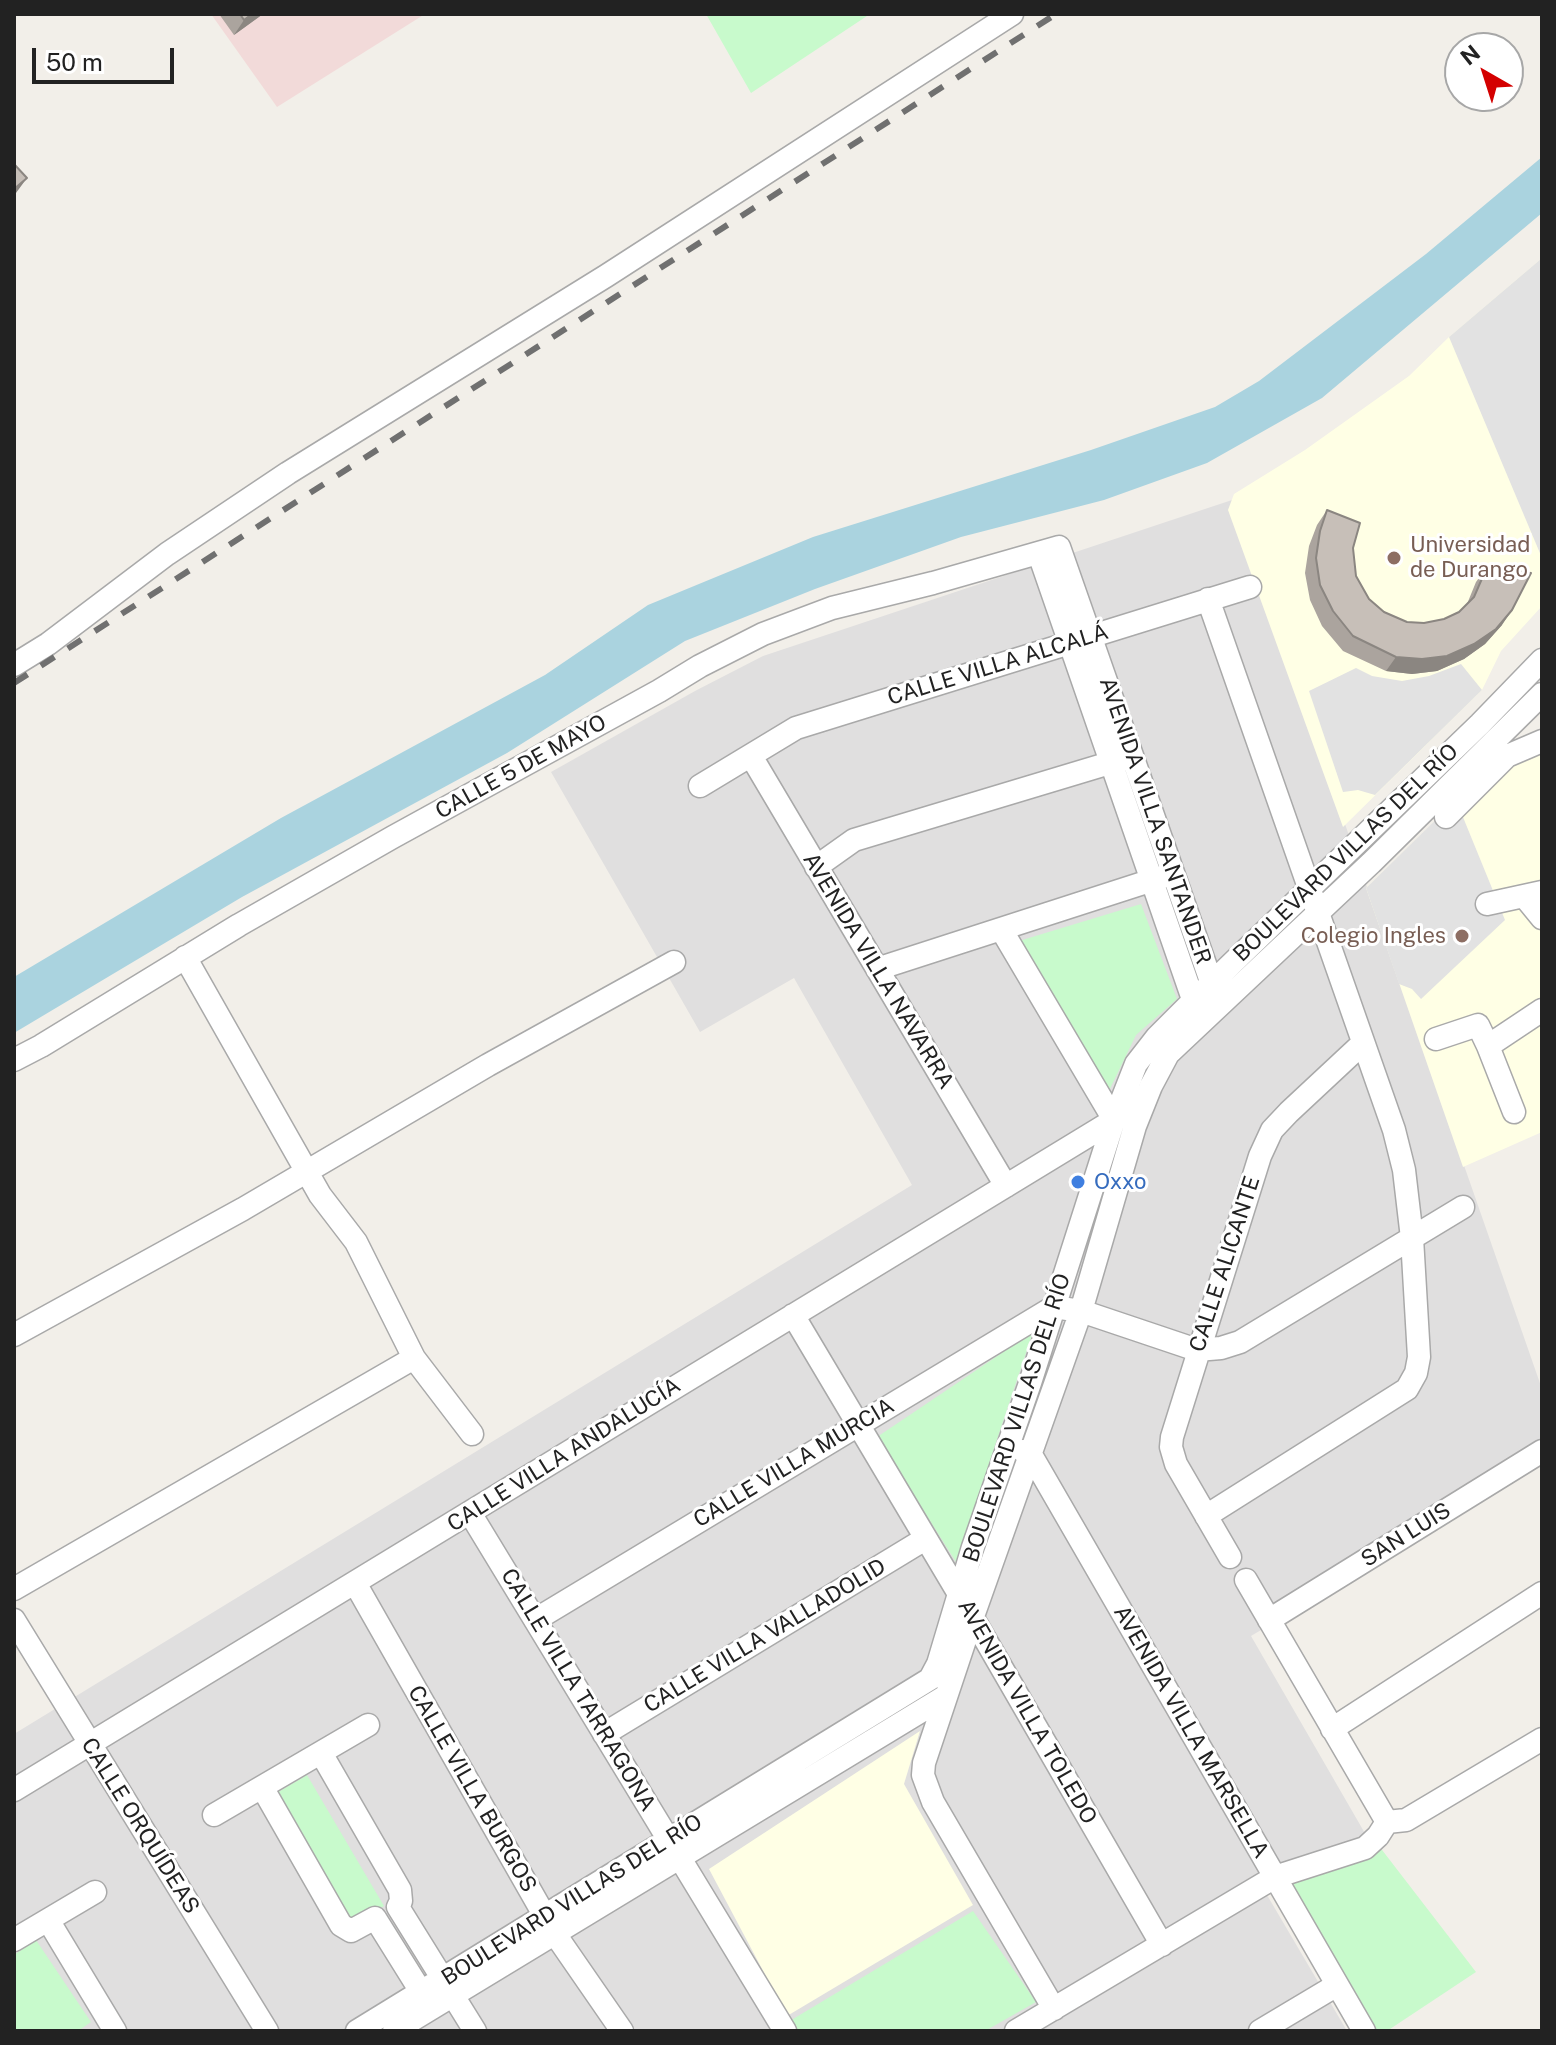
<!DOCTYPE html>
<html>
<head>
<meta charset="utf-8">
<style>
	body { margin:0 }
	#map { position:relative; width:1556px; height:2045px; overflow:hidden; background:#f2efe9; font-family:"Public Sans",sans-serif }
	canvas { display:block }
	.frame { position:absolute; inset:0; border:16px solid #222; pointer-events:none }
	.north { position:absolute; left:1444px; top:32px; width:80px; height:80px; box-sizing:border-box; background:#fff; border:2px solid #a7a7a7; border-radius:50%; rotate:321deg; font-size:22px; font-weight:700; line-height:32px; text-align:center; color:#222 }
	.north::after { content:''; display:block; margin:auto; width:28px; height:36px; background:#d40000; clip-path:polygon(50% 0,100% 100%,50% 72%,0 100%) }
	.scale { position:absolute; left:32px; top:48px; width:142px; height:36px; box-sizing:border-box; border:4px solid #222; border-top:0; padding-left:10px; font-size:24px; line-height:28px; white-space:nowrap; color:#222; -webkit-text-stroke:6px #fff; paint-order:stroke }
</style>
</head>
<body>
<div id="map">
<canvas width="1556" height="2045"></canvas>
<div class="frame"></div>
<div class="north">N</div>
<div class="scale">50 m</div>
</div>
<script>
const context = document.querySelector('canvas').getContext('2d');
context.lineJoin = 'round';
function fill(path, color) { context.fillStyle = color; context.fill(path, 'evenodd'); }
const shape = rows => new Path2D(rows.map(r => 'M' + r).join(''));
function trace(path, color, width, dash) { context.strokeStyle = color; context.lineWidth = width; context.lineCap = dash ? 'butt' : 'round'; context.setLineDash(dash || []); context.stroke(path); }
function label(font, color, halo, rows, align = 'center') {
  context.font = font + ' "Public Sans",sans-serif'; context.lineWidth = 6; context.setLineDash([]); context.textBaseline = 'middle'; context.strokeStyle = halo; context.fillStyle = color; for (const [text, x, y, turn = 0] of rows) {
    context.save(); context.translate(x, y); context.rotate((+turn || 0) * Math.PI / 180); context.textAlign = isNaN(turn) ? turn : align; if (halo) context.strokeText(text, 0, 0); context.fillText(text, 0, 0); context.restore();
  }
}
fill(shape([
	[1232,500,1542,1389,1542,1462,1251,1636,1370,1842,1257,1878,1347,2031,14,2031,14,1734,912,1185,794,978,700,1032,551,772,695,691,763,656]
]), '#e0dfdf');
fill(shape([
	[211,14,425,14,277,107]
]), '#f2dad9');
fill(shape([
	[1542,258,1542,606,1501,651,1482,690,1343,827,1228,510,1234,494,1305,450,1409,376,1449,337],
	[1542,735,1542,1132,1463,1167,1366,888,1513,745],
	[920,1731,904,1784,973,1905,787,2016,709,1869]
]), '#ffffe5');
fill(shape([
	[706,14,870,14,751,93],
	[1141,904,1177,999,1136,1035,1105,1099,1019,941],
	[1033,1332,956,1562,877,1437],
	[307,1775,384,1906,345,1929,268,1798],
	[1379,1846,1476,1972,1387,2031,1369,2031,1282,1880],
	[973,1911,1036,2002,985,2031,787,2031,783,2025],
	[36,1940,91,2022,78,2031,14,2031,14,1955]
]), '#c8facc');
fill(shape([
	[1542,258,1542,558,1449,337],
	[1461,664,1482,690,1375,795,1358,790,1343,792,1309,691,1356,668,1372,676,1402,681,1429,676],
	[1456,800,1505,920,1421,999,1412,989,1399,984,1366,888]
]), '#e2e2e2');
fill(shape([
	[1542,157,1542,213,1322,398,1207,463,1104,500,961,537,815,589,685,641,507,753,242,897,14,1033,14,977,281,818,545,675,648,605,813,537,1091,450,1215,407,1259,381,1426,254]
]), '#aad3df');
const minor = shape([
	[1039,554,1197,1011],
	[14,665,48,644,167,554,288,473,606,276,1012,14],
	[751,756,1006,1186],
	[700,786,796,728,1250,587],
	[1446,817,1507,756,1542,741],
	[816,867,854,840,1123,759],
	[1524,896,1542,918],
	[1487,904,1542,892],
	[1001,929,1114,1120],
	[185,957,320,1195,356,1242,414,1358,472,1434],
	[877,969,1165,876],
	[1436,1039,1478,1025,1488,1046],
	[14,1060,41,1046,239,925,393,837,659,691,700,666,763,634,832,608,933,583,1059,547,1219,1004],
	[1514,1112,1488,1046,1542,1010],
	[793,1315,959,1594,1162,1945],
	[14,1335,243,1209,488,1065,674,962],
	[1023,1451,1030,1453,1364,2031],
	[470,1513,785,2031],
	[1206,1516,1407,1389,1416,1373,1419,1357,1412,1238,1404,1170,1394,1130,1208,599],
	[1230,1557,1176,1464,1171,1447,1172,1437,1260,1156,1272,1130,1289,1112,1363,1043],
	[1246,1580,1387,1822],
	[355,1583,555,1934,622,2031],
	[14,1589,414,1358],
	[14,1620,267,2031],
	[535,1620,1054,1307,1081,1311,1197,1350,1221,1348,1240,1342,1463,1207],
	[1269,1620,1542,1451],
	[1332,1729,1542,1593],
	[604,1734,925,1539],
	[321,1753,400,1890,401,1901,398,1907,475,2031],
	[262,1787,341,1925,351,1931,375,1918,428,2003],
	[14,1790,1114,1120],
	[214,1815,368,1725],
	[1387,1822,1406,1820,1542,1739],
	[48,1920,115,2031],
	[14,1940,95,1892],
	[1054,2009,933,1802,923,1775,924,1763,972,1619,1081,1311,1135,1126,1151,1086,1168,1054,1371,863,1542,694],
	[357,2031,930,1679,938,1664,973,1547,1030,1383,1114,1120,1136,1064,1157,1037,1193,1001,1480,724,1542,660],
	[394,2031,946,1696],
	[1016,2031,1275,1877,1365,1848,1378,1836,1387,1822],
	[1260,2031,1337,1985]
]);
trace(minor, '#a9a9a9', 25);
trace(minor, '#fff', 22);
trace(shape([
	[14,683,1056,14]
]), '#707070', 6, [16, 16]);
fill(shape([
	[219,14,263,14,234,35],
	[1327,510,1353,548,1356,576,1369,599,1384,612,1407,622,1424,623,1444,619,1459,612,1467,604,1476,582,1487,567,1502,625,1485,644,1464,659,1437,671,1412,674,1386,671,1343,651,1322,626,1310,600,1305,573,1309,546,1317,525]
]), '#aba49e');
fill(shape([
	[252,14,263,14,234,35,244,20],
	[27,178,16,193,14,195,14,189],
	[1512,610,1502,625,1485,644,1464,659,1437,671,1412,674,1386,671,1396,657]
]), '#8b8681');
const building = shape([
	[240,14,252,14,244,20,240,14],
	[14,164,27,178,14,189,14,164],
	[1327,510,1360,523,1353,548,1356,576,1369,599,1384,612,1407,622,1424,623,1444,619,1459,612,1474,597,1487,567,1531,573,1512,610,1496,629,1474,644,1447,656,1422,659,1396,657,1353,636,1333,611,1320,585,1316,558,1320,531,1327,510]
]);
fill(building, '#c7bfb8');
trace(building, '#8b8681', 2);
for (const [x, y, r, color] of [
	[1394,558,8,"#8d6e63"],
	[1462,936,8,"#8d6e63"],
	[1078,1182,8,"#3f7fe0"]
]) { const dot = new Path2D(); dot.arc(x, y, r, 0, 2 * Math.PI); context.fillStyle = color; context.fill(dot); trace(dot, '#fff', 3); }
label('22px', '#785e54', '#fff', [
	["Universidad",1410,545],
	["de Durango",1410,570],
	["Colegio Ingles",1446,936,"right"]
], 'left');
label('22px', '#222', '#fff', [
	["CALLE VILLA ALCALÁ",998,665,-17],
	["CALLE 5 DE MAYO",521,767,-29],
	["AVENIDA VILLA SANTANDER",1155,821,71],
	["BOULEVARD VILLAS DEL RÍO",1346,853,-44],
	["AVENIDA VILLA NAVARRA",878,971,59],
	["CALLE ALICANTE",1225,1264,-72],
	["BOULEVARD VILLAS DEL RÍO",1017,1418,-72],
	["CALLE VILLA ANDALUCÍA",564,1455,-32],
	["CALLE VILLA MURCIA",794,1463,-31],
	["SAN LUIS",1406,1535,-32],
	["CALLE VILLA VALLADOLID",765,1636,-31],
	["CALLE VILLA TARRAGONA",578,1690,59],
	["AVENIDA VILLA TOLEDO",1027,1712,60],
	["AVENIDA VILLA MARSELLA",1191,1732,60],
	["CALLE VILLA BURGOS",472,1789,60],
	["CALLE ORQUÍDEAS",140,1826,58],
	["BOULEVARD VILLAS DEL RÍO",572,1900,-32]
]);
label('22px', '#366cbe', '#fff', [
	["Oxxo",1094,1182]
], 'left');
</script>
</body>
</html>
